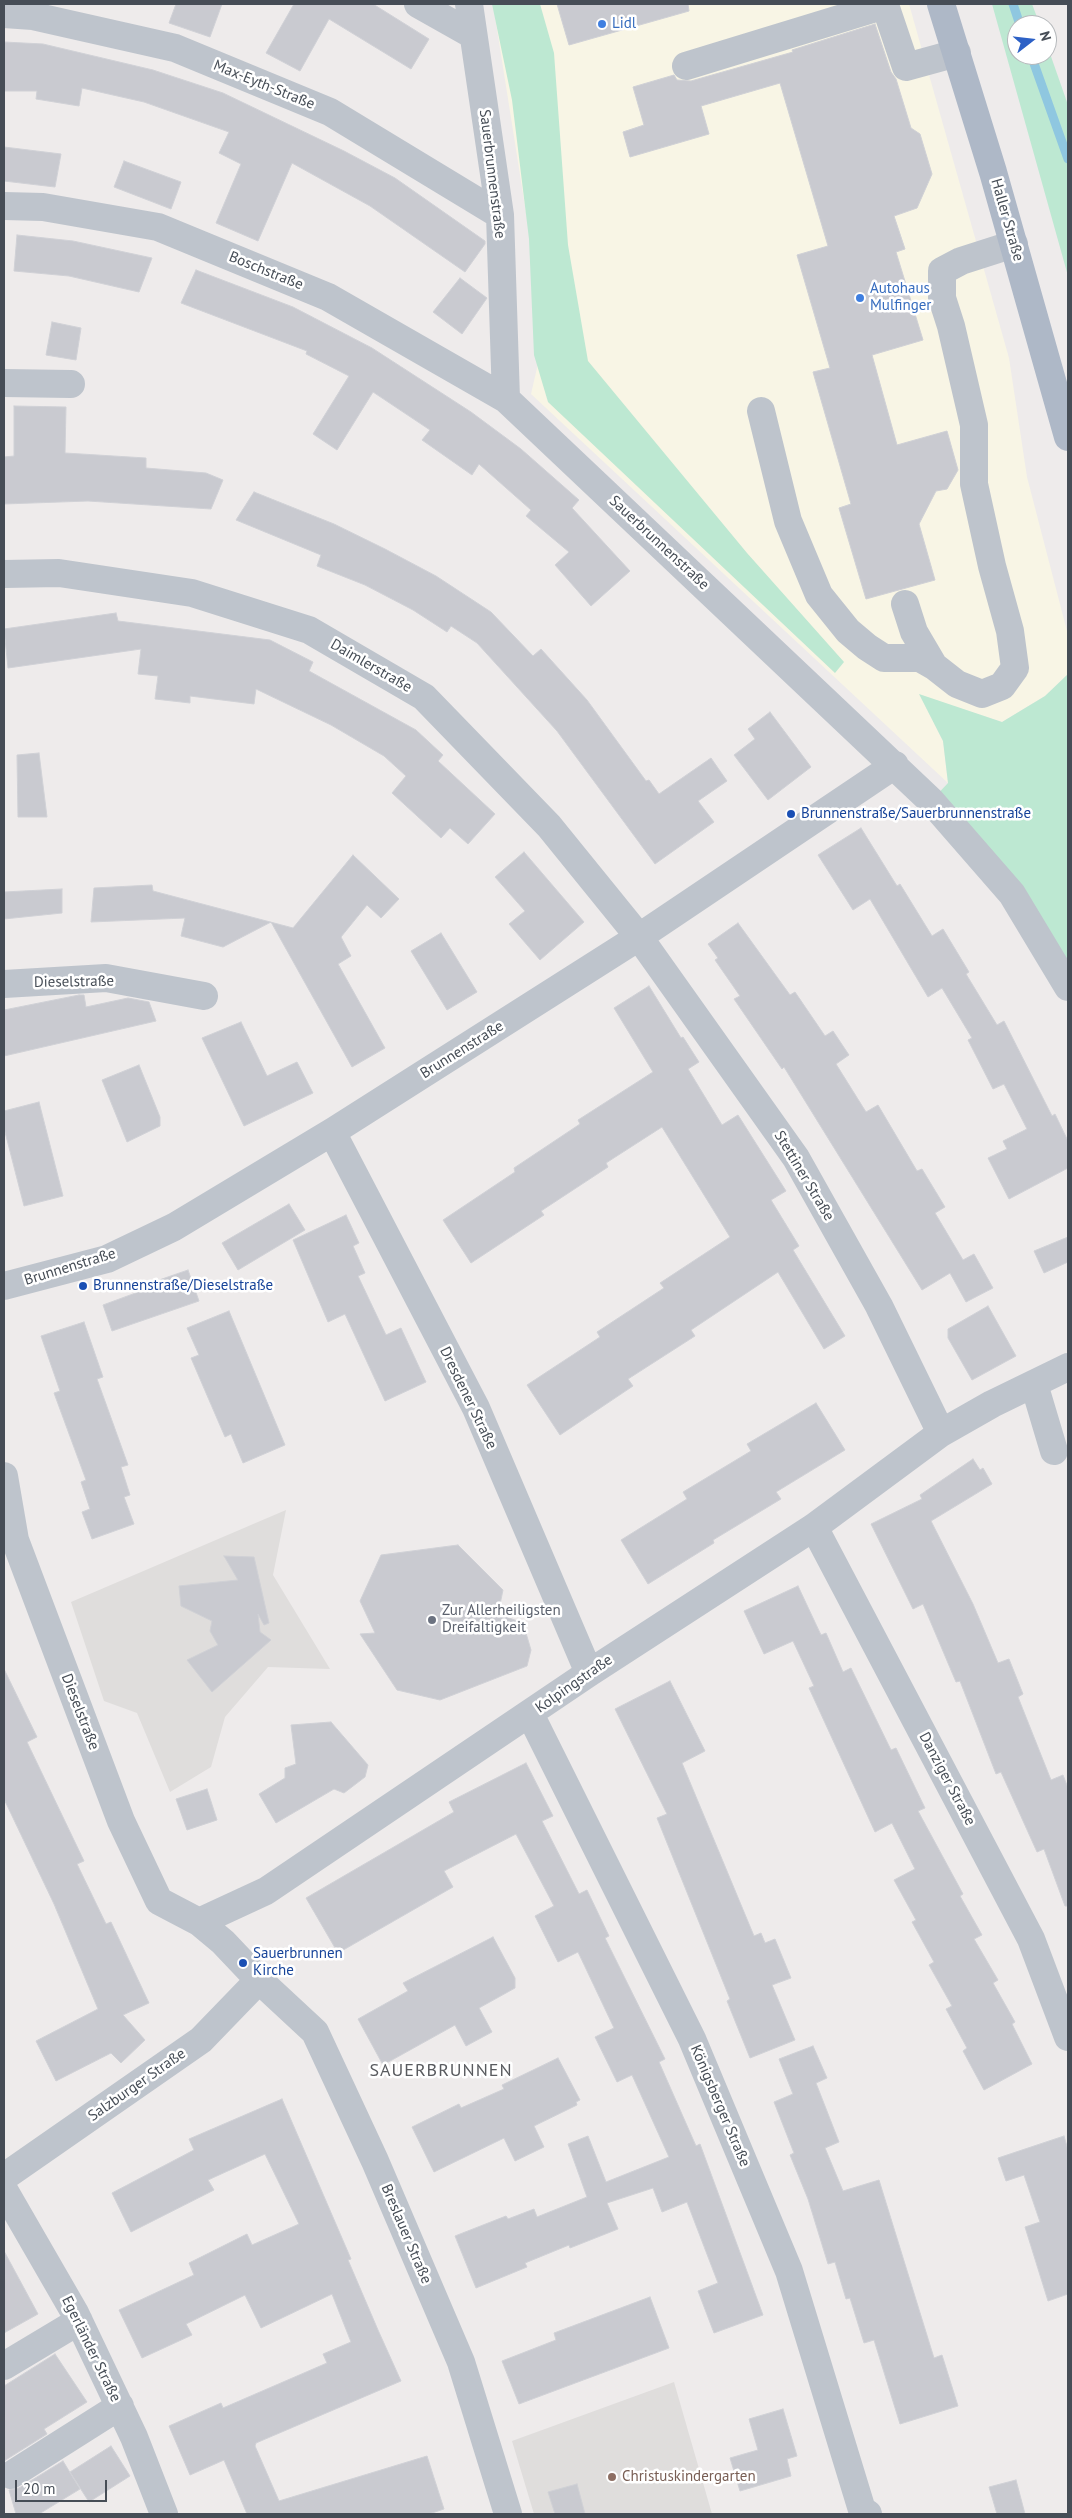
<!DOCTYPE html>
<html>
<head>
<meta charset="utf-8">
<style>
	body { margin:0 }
	#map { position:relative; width:1072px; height:2518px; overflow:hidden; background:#eeebeb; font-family:"PT Sans",sans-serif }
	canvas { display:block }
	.frame { position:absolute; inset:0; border:5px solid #464d56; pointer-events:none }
	.north { position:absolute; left:1007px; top:15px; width:50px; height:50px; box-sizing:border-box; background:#fff; border:1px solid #b5b8bb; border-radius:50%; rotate:74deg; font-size:14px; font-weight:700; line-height:20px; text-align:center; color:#464d56 }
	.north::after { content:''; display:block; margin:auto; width:18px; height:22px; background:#2d61c6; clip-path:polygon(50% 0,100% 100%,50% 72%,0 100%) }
	.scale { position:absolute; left:15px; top:2480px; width:92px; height:22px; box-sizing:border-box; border:2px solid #464d56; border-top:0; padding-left:6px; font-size:15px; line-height:18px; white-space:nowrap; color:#464d56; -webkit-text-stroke:4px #fff; paint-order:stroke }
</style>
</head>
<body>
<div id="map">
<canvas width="1072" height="2518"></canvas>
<div class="frame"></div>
<div class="north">N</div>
<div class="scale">20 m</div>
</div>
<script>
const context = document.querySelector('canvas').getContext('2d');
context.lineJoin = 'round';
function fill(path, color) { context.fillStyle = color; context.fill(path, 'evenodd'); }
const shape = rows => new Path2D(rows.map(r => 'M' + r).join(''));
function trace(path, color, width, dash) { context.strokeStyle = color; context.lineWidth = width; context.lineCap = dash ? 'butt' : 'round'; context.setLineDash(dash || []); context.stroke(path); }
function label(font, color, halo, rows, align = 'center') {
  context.font = font + ' "PT Sans",sans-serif'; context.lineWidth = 5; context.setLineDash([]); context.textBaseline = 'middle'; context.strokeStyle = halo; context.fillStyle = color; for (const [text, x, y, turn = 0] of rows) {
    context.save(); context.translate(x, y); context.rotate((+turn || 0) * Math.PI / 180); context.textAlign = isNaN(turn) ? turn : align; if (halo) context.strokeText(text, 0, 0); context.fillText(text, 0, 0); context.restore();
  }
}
fill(shape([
	[493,4,909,4,1009,358,1027,477,1068,635,1067,675,1045,696,1002,722,920,695,943,741,948,783,531,394,545,333]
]), '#f8f5e5');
fill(shape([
	[286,1510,273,1575,330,1669,268,1667,225,1717,211,1767,170,1792,137,1713,104,1701,71,1602],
	[674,2382,712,2514,534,2514,512,2441]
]), '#dfdddc');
fill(shape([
	[492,4,540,4,554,53,568,245,588,361,747,553,844,662,835,673,548,402,534,355,529,239,512,100],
	[992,4,1032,4,1040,25,1017,25,1017,55,1047,55,1047,45,1068,105,1068,276],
	[1068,670,1068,987,931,801,948,783,943,741,919,694,1002,722,1045,696,1067,675]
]), '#bde8d2');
trace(shape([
	[1013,4,1020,25],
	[1031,55,1068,159]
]), '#8fc7e0', 9);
const building = shape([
	[176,4,222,4,210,37,169,23,176,4],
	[294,4,373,4,429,39,411,69,329,19,300,71,266,53,294,4],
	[557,4,688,4,689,11,569,45,557,4],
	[875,24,891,72,896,79,911,128,920,134,932,174,917,208,894,216,905,249,896,252,923,340,872,355,897,445,947,431,958,470,947,489,936,491,919,524,935,580,866,599,839,508,851,504,813,372,830,368,797,255,828,246,780,83,701,106,709,134,630,157,623,132,644,125,633,87,674,75,677,80,691,81,793,52,792,50,875,24],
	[4,42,43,44,153,70,223,93,344,151,395,178,485,241,485,244,465,272,370,206,292,163,258,241,216,223,241,164,219,153,229,132,144,102,82,88,79,106,36,99,37,91,4,91,4,42],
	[4,147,61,154,55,187,4,181,4,147],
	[124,161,181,182,171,209,114,187,124,161],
	[17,235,73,241,152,258,139,292,69,276,14,271,17,235],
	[196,270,293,307,372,348,471,412,521,449,579,500,572,508,630,571,591,606,555,565,569,552,526,516,531,510,479,464,472,475,422,440,430,430,373,392,337,450,313,434,349,376,306,354,307,351,181,303,196,270],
	[460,278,487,298,462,334,433,312,460,278],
	[52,322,81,328,76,360,46,355,52,322],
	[14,406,66,407,65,453,146,458,146,468,206,473,223,480,211,509,88,501,4,504,4,457,14,456,14,406],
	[254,492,334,524,385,549,436,576,491,612,533,656,541,649,587,700,646,781,649,780,659,794,711,758,727,781,698,801,714,822,655,864,557,731,477,643,451,626,447,632,413,610,365,585,317,566,321,555,236,520,254,492],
	[116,613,118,621,270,640,313,662,309,671,416,730,443,755,438,761,495,814,468,844,450,828,441,838,392,793,406,776,384,756,331,725,256,689,254,704,190,696,190,703,155,699,158,676,138,674,141,649,8,668,4,629,116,613],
	[770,712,811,767,768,800,734,755,755,739,748,729,770,712],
	[39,753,47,817,18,817,17,755,39,753],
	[861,828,897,886,900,884,932,936,943,929,969,972,966,974,997,1025,1004,1021,1052,1116,1055,1114,1068,1141,1068,1168,1009,1199,988,1158,1007,1149,1003,1141,1027,1129,1004,1084,993,1089,968,1040,972,1038,942,988,928,997,870,899,853,910,818,855,861,828],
	[524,852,584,922,540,960,509,924,525,911,495,877,524,852],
	[353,855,399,899,381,918,367,905,341,937,351,956,338,964,385,1048,352,1067,271,922,223,947,181,936,185,918,91,922,94,888,152,885,153,891,293,928,353,855],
	[62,889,62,913,4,919,4,892,62,889],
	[738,923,790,995,795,992,825,1036,833,1031,849,1055,836,1064,866,1112,878,1105,917,1171,922,1169,945,1207,935,1213,963,1260,974,1254,993,1288,966,1302,950,1273,922,1290,784,1067,782,1069,734,999,740,996,715,960,718,958,708,944,738,923],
	[441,933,477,992,447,1010,411,951,441,933],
	[649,986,681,1038,683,1037,699,1062,688,1069,722,1125,738,1115,786,1191,771,1200,799,1246,793,1250,845,1336,824,1349,778,1272,691,1330,695,1336,628,1379,633,1386,560,1435,527,1385,600,1337,597,1332,664,1288,660,1283,730,1237,662,1127,606,1163,608,1167,541,1211,544,1215,471,1263,443,1220,515,1172,514,1168,580,1124,578,1120,653,1072,614,1008,649,986],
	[79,995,84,995,86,1007,128,998,149,1002,156,1021,4,1056,4,1010,79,995],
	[241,1022,267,1076,297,1062,313,1093,244,1126,202,1038,241,1022],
	[139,1065,160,1117,160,1126,127,1142,102,1080,139,1065],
	[39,1102,63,1196,24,1206,4,1128,4,1111,39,1102],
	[289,1204,305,1230,238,1270,222,1243,289,1204],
	[346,1215,359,1243,353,1246,365,1273,358,1276,386,1335,401,1328,426,1382,385,1401,345,1314,328,1322,293,1240,346,1215],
	[1068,1237,1068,1262,1044,1273,1034,1251,1068,1237],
	[188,1270,199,1301,112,1331,103,1305,141,1291,139,1287,188,1270],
	[988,1306,1016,1356,972,1380,948,1338,948,1329,988,1306],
	[229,1311,285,1445,243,1463,231,1434,225,1437,203,1386,191,1358,199,1355,187,1328,229,1311],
	[84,1322,103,1377,97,1379,128,1465,121,1467,130,1495,124,1497,134,1524,92,1539,82,1512,90,1509,81,1482,86,1480,54,1393,60,1391,41,1336,84,1322],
	[816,1403,845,1450,776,1492,781,1499,713,1540,714,1543,648,1584,621,1540,687,1499,683,1492,751,1451,747,1444,816,1403],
	[973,1459,980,1470,983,1468,992,1484,931,1521,973,1604,998,1663,1009,1659,1023,1694,1018,1697,1051,1780,1063,1775,1068,1788,1068,1906,1065,1906,1044,1849,1037,1852,1001,1772,996,1774,960,1681,956,1682,923,1604,913,1609,871,1524,922,1499,920,1495,973,1459],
	[458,1545,503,1590,498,1614,523,1623,531,1650,527,1666,440,1700,397,1690,360,1634,375,1633,360,1601,381,1555,458,1545],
	[224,1556,254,1557,269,1623,264,1625,258,1614,260,1632,271,1640,212,1692,187,1660,218,1645,210,1631,212,1621,181,1606,179,1586,238,1580,224,1556],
	[798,1586,821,1635,826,1633,843,1672,851,1668,891,1750,896,1748,925,1808,918,1811,963,1894,960,1896,982,1935,974,1939,998,1980,993,1983,1015,2022,1012,2024,1032,2064,984,2090,963,2051,967,2048,946,2009,952,2006,929,1965,934,1962,912,1922,916,1920,894,1880,915,1869,892,1823,875,1832,809,1688,814,1686,793,1641,764,1654,744,1611,798,1586],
	[4,1669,37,1737,27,1742,84,1861,77,1864,106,1924,111,1922,149,2003,123,2015,145,2040,121,2063,111,2053,56,2081,36,2041,98,2009,54,1904,4,1799,4,1669],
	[670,1681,705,1751,682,1763,754,1936,761,1933,765,1943,775,1939,791,1978,772,1985,795,2040,750,2058,727,2001,730,1999,657,1818,667,1814,615,1709,670,1681],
	[331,1722,368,1765,365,1777,344,1793,334,1789,276,1823,259,1794,285,1778,285,1768,296,1764,291,1725,331,1722],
	[526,1763,553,1816,542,1821,579,1894,587,1890,609,1936,605,1938,665,2059,659,2062,696,2146,700,2144,763,2315,714,2333,698,2291,718,2283,687,2202,662,2212,653,2188,607,2203,618,2229,570,2248,569,2245,525,2263,527,2267,476,2288,455,2236,506,2216,508,2219,534,2209,537,2217,587,2197,568,2144,588,2136,606,2182,669,2157,632,2075,617,2082,595,2037,614,2028,578,1952,558,1962,535,1916,554,1906,516,1834,444,1871,453,1887,338,1953,306,1898,454,1812,449,1802,526,1763],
	[207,1789,217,1820,187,1830,176,1799,207,1789],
	[493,1937,515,1978,515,1988,479,2008,492,2032,466,2046,455,2025,383,2065,358,2019,408,1991,403,1983,493,1937],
	[813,2046,827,2078,816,2083,839,2142,825,2148,843,2191,879,2180,934,2358,942,2355,958,2406,900,2424,874,2340,864,2343,850,2298,846,2299,835,2262,828,2264,808,2199,790,2155,794,2153,774,2102,793,2094,779,2059,813,2046],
	[558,2058,580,2100,576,2102,577,2105,534,2126,544,2147,515,2161,504,2138,434,2172,412,2127,459,2104,461,2108,504,2089,502,2085,558,2058],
	[282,2099,351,2259,348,2260,378,2330,401,2381,256,2443,255,2446,279,2501,427,2456,444,2509,429,2514,247,2514,224,2460,190,2475,169,2426,221,2403,223,2408,327,2363,323,2354,351,2342,332,2294,261,2328,245,2295,186,2324,192,2335,142,2358,119,2310,194,2275,189,2263,247,2234,252,2245,299,2224,265,2154,208,2180,214,2190,131,2232,112,2193,194,2150,189,2139,282,2099],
	[1064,2136,1068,2150,1068,2294,1048,2301,1025,2227,1040,2222,1024,2175,1006,2181,998,2158,1064,2136],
	[4,2251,38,2314,4,2333,4,2251],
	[650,2297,669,2348,519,2404,502,2361,556,2340,554,2333,650,2297],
	[55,2354,87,2402,44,2429,47,2434,4,2461,4,2386,55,2354],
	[783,2409,797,2456,787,2459,791,2476,740,2491,730,2458,758,2450,749,2419,783,2409],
	[111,2446,130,2476,89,2502,70,2472,111,2446],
	[63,2461,80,2489,39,2514,16,2514,9,2490,19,2488,63,2461],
	[1016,2480,1025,2514,997,2514,989,2487,1016,2480],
	[577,2484,585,2514,555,2514,548,2492,577,2484]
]);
fill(building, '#c9cad0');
trace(building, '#d0d1d6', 1);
trace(shape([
	[418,4,473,35],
	[469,4,500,215,506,399,931,801,1012,894,1068,987],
	[4,14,33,16,175,48,330,112,500,215],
	[686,66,885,5,906,67,957,53],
	[4,206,43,207,158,227,328,297,506,399],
	[4,383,71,384],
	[761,411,788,521,819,595,848,631,867,647,884,658,920,658,934,666],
	[4,574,59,573,192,593,309,630,424,697,549,826,639,937,796,1158,879,1306,941,1433],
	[905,604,914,632,934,666,957,684,982,694,1002,686,1015,668,1010,631,992,566,974,484,974,425,951,326,942,298,942,271,961,261,1014,244],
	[4,984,106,978,204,996],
	[332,1132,476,1408,589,1673],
	[4,1286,107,1259,174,1227,332,1132,639,937,895,765],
	[1034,1384,1054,1451],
	[4,1476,15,1540,121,1821,159,1901,199,1922,223,1942,259,1980,315,2032,375,2161,461,2362,508,2514],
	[814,1527,1031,1939,1068,2037],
	[530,1714,692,2039,789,2271,862,2510,868,2514],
	[199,1922,266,1891,589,1673,814,1527,941,1433,992,1404,1068,1367],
	[4,2177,201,2040,259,1980],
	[4,2190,75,2313,134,2437,164,2514],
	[4,2366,79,2321],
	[11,2475,120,2406]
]), '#bec4cc', 28);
trace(shape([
	[941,4,993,172,1068,437]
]), '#aeb8c7', 28);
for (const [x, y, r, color] of [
	[602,24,5,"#3f7fe0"],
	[860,298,5,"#3f7fe0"],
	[791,814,5,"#1a4fb4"],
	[83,1286,5,"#1a4fb4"],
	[432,1620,5,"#6b7280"],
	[243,1963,5,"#1a4fb4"],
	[612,2477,5,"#8d6e63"]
]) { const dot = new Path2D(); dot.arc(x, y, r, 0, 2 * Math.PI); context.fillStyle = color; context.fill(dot); trace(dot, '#fff', 2); }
label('15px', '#366cbe', '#fff', [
	["Lidl",612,24],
	["Autohaus",870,289],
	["Mulfinger",870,306]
], 'left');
label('15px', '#464d56', '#fff', [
	["Max-Eyth-Straße",264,85,22],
	["Sauerbrunnenstraße",492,174,83],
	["Haller Straße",1007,220,74],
	["Boschstraße",266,271,22],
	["Sauerbrunnenstraße",659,543,43],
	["Daimlerstraße",371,666,30],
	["Dieselstraße",74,982,-1],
	["Brunnenstraße",462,1050,-32],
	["Stettiner Straße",804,1176,59],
	["Brunnenstraße",70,1267,-17],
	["Dresdener Straße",468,1398,64],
	["Kolpingstraße",574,1684,-35],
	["Dieselstraße",80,1712,69],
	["Danziger Straße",947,1779,62],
	["Salzburger Straße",137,2085,-35],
	["Königsberger Straße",720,2106,67],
	["Breslauer Straße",406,2234,67],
	["Egerländer Straße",91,2349,64]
]);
label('15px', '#164399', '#fff', [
	["Brunnenstraße/Sauerbrunnenstraße",801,814],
	["Brunnenstraße/Dieselstraße",93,1286],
	["Sauerbrunnen",253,1954],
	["Kirche",253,1971]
], 'left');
label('15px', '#5b616d', '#fff', [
	["Zur Allerheiligsten",442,1611],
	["Dreifaltigkeit",442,1628]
], 'left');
label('15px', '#785e54', '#fff', [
	["Christuskindergarten",622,2477]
], 'left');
context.letterSpacing = '1px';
label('18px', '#595b5f', '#fff', [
	["SAUERBRUNNEN",441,2071]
]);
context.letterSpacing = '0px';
</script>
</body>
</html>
